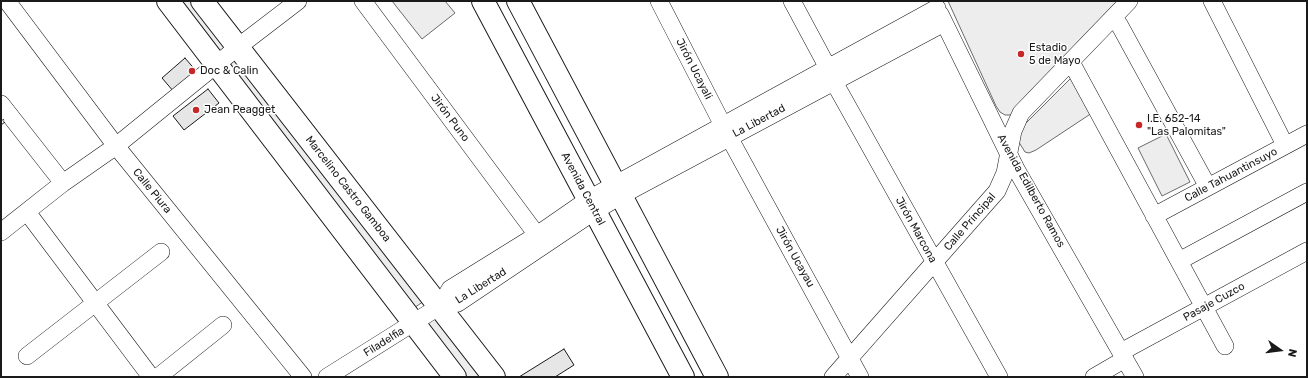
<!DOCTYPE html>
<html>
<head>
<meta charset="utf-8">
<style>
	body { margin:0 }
	#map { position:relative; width:1308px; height:378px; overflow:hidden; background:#fff; font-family:Rubik,sans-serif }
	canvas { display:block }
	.frame { position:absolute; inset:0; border:2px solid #1a1a1a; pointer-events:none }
	.north { position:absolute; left:1260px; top:330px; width:40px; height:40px; -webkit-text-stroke:3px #fff; paint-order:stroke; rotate:104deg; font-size:11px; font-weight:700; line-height:16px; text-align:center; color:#1a1a1a }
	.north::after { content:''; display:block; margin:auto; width:14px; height:18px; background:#1a1a1a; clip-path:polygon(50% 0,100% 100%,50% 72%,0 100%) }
</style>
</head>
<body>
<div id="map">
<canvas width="1308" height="378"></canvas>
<div class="frame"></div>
<div class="north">N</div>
</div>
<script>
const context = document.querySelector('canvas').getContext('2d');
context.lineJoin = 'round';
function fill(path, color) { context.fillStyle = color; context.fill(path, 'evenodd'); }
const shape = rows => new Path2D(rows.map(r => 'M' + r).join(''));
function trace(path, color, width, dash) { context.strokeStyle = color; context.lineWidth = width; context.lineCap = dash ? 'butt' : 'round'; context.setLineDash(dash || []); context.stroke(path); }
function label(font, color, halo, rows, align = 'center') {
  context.font = font + ' Rubik,sans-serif'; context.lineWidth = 3; context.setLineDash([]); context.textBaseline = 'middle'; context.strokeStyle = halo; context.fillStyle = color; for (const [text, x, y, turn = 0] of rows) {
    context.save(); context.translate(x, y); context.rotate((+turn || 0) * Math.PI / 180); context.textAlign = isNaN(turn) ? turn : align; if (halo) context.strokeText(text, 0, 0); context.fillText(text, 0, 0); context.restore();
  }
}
const built = shape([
	[172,1,196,1,229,44,219,55,172,1],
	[392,1,445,1,455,13,422,39,392,1],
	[948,1,1119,1,1012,115,1005,115,1000,112,996,106,948,1],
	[235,55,424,301,414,308,225,63,235,55],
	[1072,77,1092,113,1036,150,1029,153,1025,152,1017,139,1018,131,1072,77],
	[1166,134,1190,182,1162,196,1138,148,1166,134],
	[434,315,485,377,461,377,423,328,434,315]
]);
fill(built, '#ededed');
trace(built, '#6a6a6a', 1);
const building = shape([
	[185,58,197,72,174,92,162,78,185,58],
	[208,89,219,103,184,130,173,116,208,89],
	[564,349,574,365,555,377,519,377,564,349]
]);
fill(building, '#e6e6e6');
trace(building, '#1a1a1a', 1);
const minor = shape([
	[7,1,116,146,303,377],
	[363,1,537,235],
	[659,1,729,137,860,377],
	[792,1,828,68],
	[1212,1,1285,145],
	[940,14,1016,169,1135,377],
	[1114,17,1120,26,1208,187],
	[1071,62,1225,346],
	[834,82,999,377],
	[1,104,63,183],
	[27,212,151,377],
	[1154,216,1307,134],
	[1,232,63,183,116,146,238,47,298,1],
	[1179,261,1307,192],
	[440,306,450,289,537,235,589,199,937,8],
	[1121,352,1307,251],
	[27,356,161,252],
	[158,377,223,325],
	[327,377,440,306,458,303,595,211,622,195,944,23],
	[833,377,997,191,1005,173,1013,131,1021,113,1129,1],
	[1094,377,1125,359]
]);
const major = shape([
	[168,1,455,377],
	[202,1,494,377],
	[483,1,683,377],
	[518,1,717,377]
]);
trace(minor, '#1a1a1a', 18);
trace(major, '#1a1a1a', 24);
trace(minor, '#fff', 17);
trace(major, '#fff', 22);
trace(shape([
	[1,125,5,122,3,119]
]), '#1a1a1a', 1, [5, 2]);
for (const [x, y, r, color] of [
	[1021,54,4,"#c62828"],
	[192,71,4,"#c62828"],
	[196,110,4,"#c62828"],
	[1139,125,4,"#c62828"]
]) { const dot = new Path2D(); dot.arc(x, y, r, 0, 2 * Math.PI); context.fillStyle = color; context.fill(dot); trace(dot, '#fff', 1.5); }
label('11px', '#1a1a1a', '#fff', [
	["Estadio",1029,48],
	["5 de Mayo",1029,61],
	["Doc & Calin",200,71],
	["Jean Peagget",204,110],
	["I.E. 652-14",1147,119],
	["\"Las Palomitas\"",1147,132]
], 'left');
label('11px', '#1a1a1a', '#fff', [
	["Jirón Ucayali",694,69,63],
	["Jirón Puno",450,118,53],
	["La Libertad",759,121,-28],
	["Calle Tahuantinsuyo",1231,175,-28],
	["Marcelino Castro Gamboa",348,189,52],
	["Avenida Central",583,189,62],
	["Calle Piura",152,191,51],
	["Avenida Edilberto Ramos",1031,191,61],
	["Calle Principal",970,222,-49],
	["Jirón Marcona",916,230,61],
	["Jirón Ucayau",795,257,61],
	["La Libertad",481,286,-32],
	["Pasaje Cuzco",1214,302,-29],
	["Filadelfia",384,342,-32]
]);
</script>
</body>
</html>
